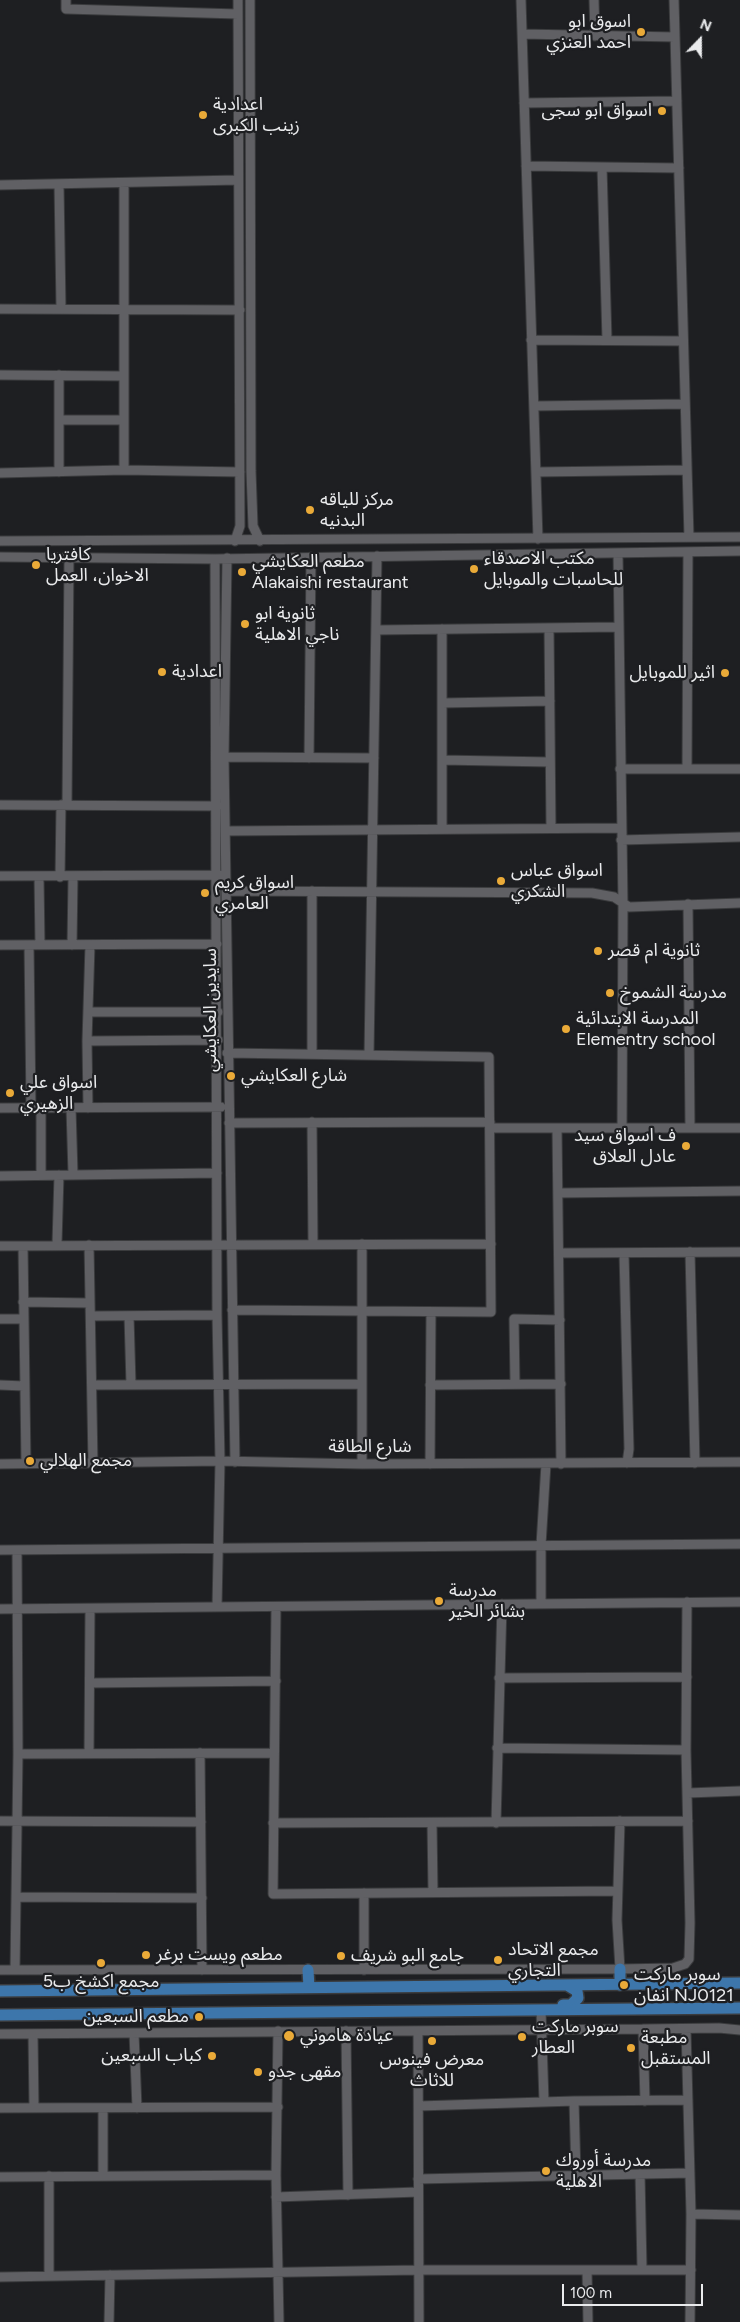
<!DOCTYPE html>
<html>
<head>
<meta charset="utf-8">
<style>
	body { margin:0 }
	#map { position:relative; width:740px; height:2322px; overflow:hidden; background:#1e1f22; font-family:Figtree,sans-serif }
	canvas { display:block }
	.north { position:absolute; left:675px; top:15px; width:50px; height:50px; -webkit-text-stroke:4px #1e1f22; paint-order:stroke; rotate:22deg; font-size:14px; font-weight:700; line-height:20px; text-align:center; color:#eaebed }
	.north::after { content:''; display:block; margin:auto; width:18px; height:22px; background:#eaebed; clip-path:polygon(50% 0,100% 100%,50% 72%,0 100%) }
	.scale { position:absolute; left:562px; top:2284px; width:141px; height:22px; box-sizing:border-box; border:2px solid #eaebed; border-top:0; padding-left:6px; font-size:15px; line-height:18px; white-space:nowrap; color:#eaebed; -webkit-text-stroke:4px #1e1f22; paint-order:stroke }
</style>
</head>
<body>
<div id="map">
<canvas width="740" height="2322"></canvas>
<div class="north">N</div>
<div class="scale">100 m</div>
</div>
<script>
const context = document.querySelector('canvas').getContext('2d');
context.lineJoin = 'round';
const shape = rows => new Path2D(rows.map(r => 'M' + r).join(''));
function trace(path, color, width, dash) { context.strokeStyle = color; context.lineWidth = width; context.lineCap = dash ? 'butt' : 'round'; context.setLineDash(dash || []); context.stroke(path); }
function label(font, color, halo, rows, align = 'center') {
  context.font = font + ' Figtree,"Noto Sans Arabic",sans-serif'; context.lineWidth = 4.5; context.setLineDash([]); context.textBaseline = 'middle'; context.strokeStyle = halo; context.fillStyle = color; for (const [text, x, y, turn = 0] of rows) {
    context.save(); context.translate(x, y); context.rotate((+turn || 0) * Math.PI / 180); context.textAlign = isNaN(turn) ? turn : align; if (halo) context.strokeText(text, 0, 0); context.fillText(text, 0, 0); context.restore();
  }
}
const minor = shape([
	[66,0,66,9,238,14],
	[250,0,251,471,253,526,260,541],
	[521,0,538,539],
	[594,0,595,36],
	[674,0,689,537],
	[522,34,675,37],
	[524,103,677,101],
	[526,166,679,168],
	[602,167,607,340],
	[0,185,238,180],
	[59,185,61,308],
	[0,309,240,310],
	[531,340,683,341],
	[0,375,123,376],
	[59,375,59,472],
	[534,406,685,404],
	[59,420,124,420],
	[124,470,124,184],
	[536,472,687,470],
	[0,473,124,470,240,472],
	[0,541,740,537],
	[235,541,240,526,238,0],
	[618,553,623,904,622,1128],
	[0,557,215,559,740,551],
	[227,558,224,757,235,1462],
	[215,559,217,1315,220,1461,217,1607],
	[549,628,551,828],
	[442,629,442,828],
	[376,630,619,627],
	[442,703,550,701],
	[224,757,374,758],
	[309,758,311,557],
	[442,760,550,762],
	[620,769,740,769],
	[687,769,688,552],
	[0,805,217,806],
	[67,805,69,557],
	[226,831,620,828],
	[621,840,740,837],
	[0,876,222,875],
	[39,877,40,945],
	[60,877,61,805],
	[227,891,592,893,614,897,629,907,740,903],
	[688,904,690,1128],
	[0,945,217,944],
	[29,945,31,1108],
	[72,945,73,877],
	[88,1012,218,1012],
	[87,1041,218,1040],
	[227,1053,489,1057,491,1312,232,1310],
	[312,1054,312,891],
	[369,1055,377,556],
	[0,1108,221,1107],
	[41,1108,41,1175],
	[71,1108,73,1174],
	[88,1108,87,1041,90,945],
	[312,1122,313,1244],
	[229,1123,490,1122],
	[490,1128,740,1128],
	[557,1128,561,1464],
	[0,1176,217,1173],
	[558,1193,740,1191],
	[57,1244,59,1175],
	[89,1245,93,1464],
	[0,1246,491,1244],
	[23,1246,26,1464],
	[690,1252,695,1463],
	[559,1253,740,1252],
	[624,1253,629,1449,627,1463],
	[23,1302,90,1303],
	[91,1316,217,1315],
	[129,1316,131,1384],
	[0,1319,23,1319],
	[515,1384,514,1319,560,1320],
	[0,1385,24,1386],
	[92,1385,361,1384],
	[430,1385,561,1384],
	[0,1464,220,1461,362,1464,740,1462],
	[362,1464,362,1244],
	[430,1464,431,1312],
	[0,1550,740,1544],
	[541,1604,541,1545,546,1464],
	[276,1607,273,1894,617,1891],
	[0,1609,740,1602],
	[499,1678,687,1677],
	[90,1683,276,1681],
	[497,1748,686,1750],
	[89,1753,90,1609],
	[200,1753,202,1970],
	[18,1754,274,1753],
	[688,1793,740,1791],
	[0,1821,201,1822],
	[620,1821,617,1920,620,1969,673,1968,685,1964,689,1959,690,1923,686,1750,687,1602],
	[273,1823,688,1821],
	[432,1823,433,1892],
	[496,1823,502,1604],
	[364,1893,364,1970],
	[16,1897,202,1898],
	[0,1970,620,1969],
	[15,1970,18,1754,17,1550],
	[541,2010,544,2102],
	[643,2029,645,2101],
	[686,2029,691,2214,690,2322],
	[278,2031,276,2175,279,2322],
	[346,2031,348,2195],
	[418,2031,419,2322],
	[134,2033,137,2108],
	[0,2034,643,2029,719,2028,740,2030],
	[33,2034,34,2108],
	[574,2101,576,2174],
	[419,2106,574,2101,688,2100],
	[0,2108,278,2107],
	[103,2108,103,2176],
	[640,2174,642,2269],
	[49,2176,49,2276],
	[0,2177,276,2175],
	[418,2179,690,2173],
	[276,2197,418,2192],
	[691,2214,740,2215],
	[587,2270,588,2322],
	[0,2277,418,2270,691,2270],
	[109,2322,110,2275]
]);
const major = shape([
	[620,1969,620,1985],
	[308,1970,309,1987],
	[0,1991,740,1983],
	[563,2005,571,2005,578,1998,577,1991,567,1985],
	[0,2015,740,2008]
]);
trace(minor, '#3a3b3d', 11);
trace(major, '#3a3b3d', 14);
trace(minor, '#606064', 9);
trace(major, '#3d76ab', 11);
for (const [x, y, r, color] of [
	[641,32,5,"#eaaa38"],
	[662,111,5,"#eaaa38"],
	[203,115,5,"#eaaa38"],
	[310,510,5,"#eaaa38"],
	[36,565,5,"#eaaa38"],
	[474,569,5,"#eaaa38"],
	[242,572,5,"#eaaa38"],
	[245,624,5,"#eaaa38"],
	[162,672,5,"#eaaa38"],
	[725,673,5,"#eaaa38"],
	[501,881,5,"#eaaa38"],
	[205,893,5,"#eaaa38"],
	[598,951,5,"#eaaa38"],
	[610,993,5,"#eaaa38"],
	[566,1029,5,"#eaaa38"],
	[231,1076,5,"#eaaa38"],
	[10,1093,5,"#eaaa38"],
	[686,1146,5,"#eaaa38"],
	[30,1461,5,"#eaaa38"],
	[439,1601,5,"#eaaa38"],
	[146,1955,5,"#eaaa38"],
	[341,1956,5,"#eaaa38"],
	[498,1960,5,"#eaaa38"],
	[101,1963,5,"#eaaa38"],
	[624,1985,5,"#eaaa38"],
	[199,2017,5,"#eaaa38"],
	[289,2036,6,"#eaaa38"],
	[522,2037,5,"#eaaa38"],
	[432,2041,5,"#eaaa38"],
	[631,2048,5,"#eaaa38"],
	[212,2056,5,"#eaaa38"],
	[258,2072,5,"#eaaa38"],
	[546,2171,5,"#eaaa38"]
]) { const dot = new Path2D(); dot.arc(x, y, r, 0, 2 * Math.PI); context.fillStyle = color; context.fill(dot); trace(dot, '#1e1f22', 2); }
label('18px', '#eaebed', '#1e1f22', [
	["اسوق ابو",631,22,"right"],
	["احمد العنزي",631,43,"right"],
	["اعدادية",213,105],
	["زينب الكبرى",213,126],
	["اسواق ابو سجى",652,111,"right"],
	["مركز للياقه",320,500],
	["البدنيه",320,521],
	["كافتريا",46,555],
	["الاخوان، العمل",46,576],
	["مكتب الاصدقاء",484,559],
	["للحاسبات والموبايل",484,580],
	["مطعم العكايشي",252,562],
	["Alakaishi restaurant",252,583],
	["ثانوية ابو",255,614],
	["ناجي الاهلية",255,635],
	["اعدادية",172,672],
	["اثير للموبايل",715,673,"right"],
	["اسواق عباس",511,871],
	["الشكري",511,892],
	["اسواق كريم",215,883],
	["العامري",215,904],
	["ثانوية ام قصر",608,951],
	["مدرسة الشموخ",620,993],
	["المدرسة الابتدائية",576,1019],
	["Elementry school",576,1040],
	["شارع العكايشي",241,1076],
	["اسواق علي",20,1083],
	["الزهيري",20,1104],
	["ف اسواق سيد",676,1136,"right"],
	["عادل العلاق",676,1157,"right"],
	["مجمع الهلالي",40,1461],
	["مدرسة",449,1591],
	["بشائر الخير",449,1612],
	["مجمع الاتحاد",508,1950],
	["التجاري",508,1971],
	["مطعم ويست برغر",156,1955],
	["جامع البو شريف",351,1956],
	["سوبر ماركت",634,1975],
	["انفان NJ0121",634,1996],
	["مجمع اكشخ ب5",101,1982,"center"],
	["مطعم السبعين",189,2017,"right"],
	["سوبر ماركت",532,2027],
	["العطار",532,2048],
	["عيادة هاموني",300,2036],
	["مطبعة",641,2038],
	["المستقبل",641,2059],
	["كباب السبعين",202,2056,"right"],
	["معرض فينوس",432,2060,"center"],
	["للاثاث",432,2081,"center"],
	["مقهى جدو",268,2072],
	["مدرسة أوروك",556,2161],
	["الاهلية",556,2182]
], 'left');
label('18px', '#eaebed', '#1e1f22', [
	["سايدين العكايشي",211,1010,-90],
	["شارع الطاقة",370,1447]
]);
</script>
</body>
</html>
